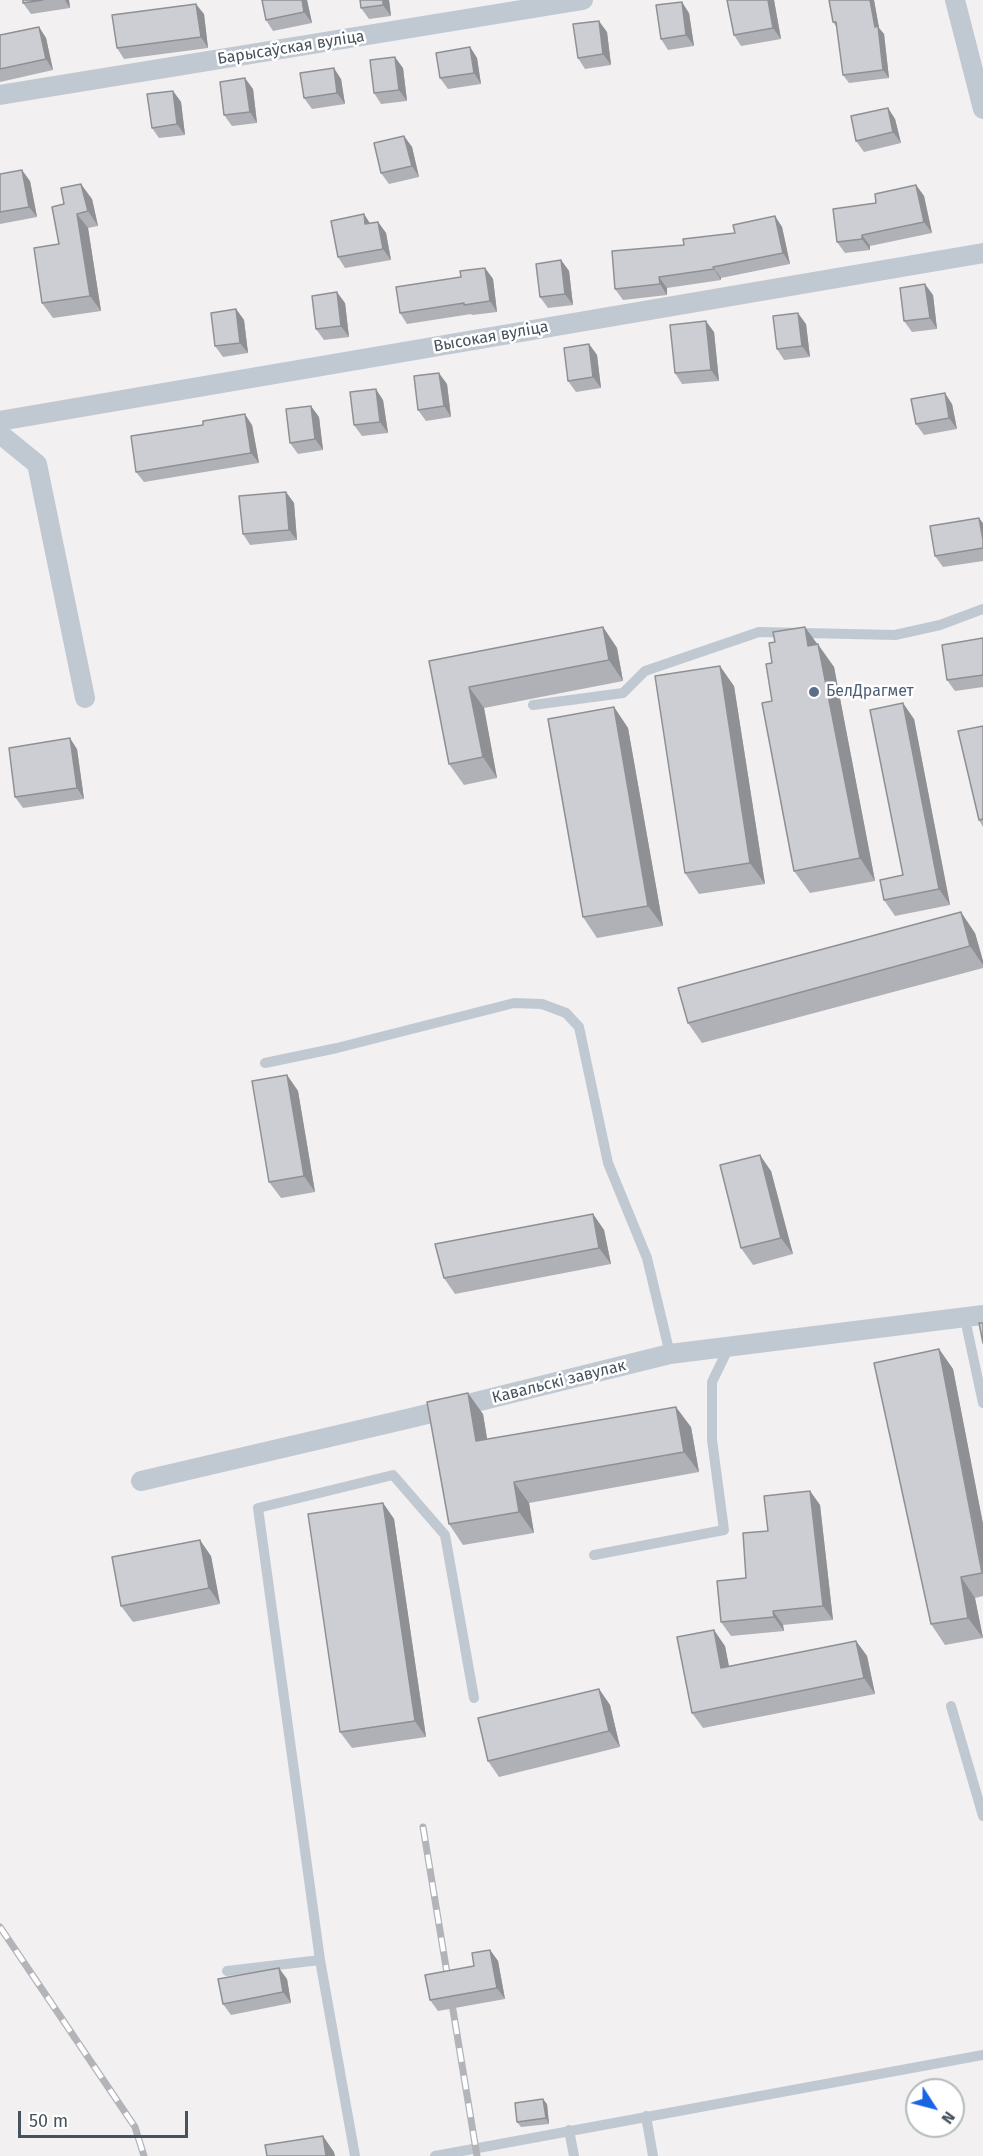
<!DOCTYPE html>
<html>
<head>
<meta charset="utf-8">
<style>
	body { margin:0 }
	#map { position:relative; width:983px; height:2156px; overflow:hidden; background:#f2f0f0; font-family:"Fira Sans",sans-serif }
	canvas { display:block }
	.north { position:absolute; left:905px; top:2078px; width:60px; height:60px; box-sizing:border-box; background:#fff; border:2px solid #b5babe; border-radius:50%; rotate:126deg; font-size:16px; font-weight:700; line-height:24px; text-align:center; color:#47525d }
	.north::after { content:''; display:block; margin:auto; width:21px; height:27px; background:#1865e4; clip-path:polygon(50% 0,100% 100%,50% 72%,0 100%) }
	.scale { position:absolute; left:18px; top:2111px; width:170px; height:27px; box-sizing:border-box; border:3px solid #47525d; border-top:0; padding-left:8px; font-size:18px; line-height:21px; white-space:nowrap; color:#47525d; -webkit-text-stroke:4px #fff; paint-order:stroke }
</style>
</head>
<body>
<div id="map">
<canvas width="983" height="2156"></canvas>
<div class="north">N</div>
<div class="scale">50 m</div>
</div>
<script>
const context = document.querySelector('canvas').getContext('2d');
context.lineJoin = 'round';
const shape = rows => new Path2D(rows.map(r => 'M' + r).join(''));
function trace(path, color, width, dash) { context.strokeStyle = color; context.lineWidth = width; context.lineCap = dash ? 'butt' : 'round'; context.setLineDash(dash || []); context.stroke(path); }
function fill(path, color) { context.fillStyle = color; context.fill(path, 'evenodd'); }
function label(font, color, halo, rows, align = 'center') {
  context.font = font + ' "Fira Sans",sans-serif'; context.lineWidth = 5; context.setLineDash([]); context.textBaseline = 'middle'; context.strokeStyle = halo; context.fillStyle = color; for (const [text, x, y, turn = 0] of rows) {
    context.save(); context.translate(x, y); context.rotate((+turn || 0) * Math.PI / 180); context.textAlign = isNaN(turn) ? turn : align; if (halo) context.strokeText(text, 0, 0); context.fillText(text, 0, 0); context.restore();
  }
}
trace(shape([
	[533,705,623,693,645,671,759,632,895,635,940,625,983,609],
	[265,1063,337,1048,514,1003,542,1004,566,1013,579,1027,608,1163,647,1258,670,1354],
	[965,1319,983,1403],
	[594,1555,724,1530,712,1440,712,1382,729,1347],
	[951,1706,983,1816],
	[320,1960,258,1508,393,1475,445,1535,474,1698],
	[227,1971,320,1960,355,2156],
	[646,2116,653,2156],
	[569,2130,574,2156],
	[435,2156,983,2055]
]), '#c0c9d2', 10);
trace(shape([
	[955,0,983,109],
	[0,95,583,0],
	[0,421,983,253],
	[0,434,37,464,85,698],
	[141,1481,411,1418,670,1354,983,1315]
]), '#c0c9d2', 20);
const rail = shape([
	[423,1827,477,2156],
	[0,1927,135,2127,144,2156]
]);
trace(rail, '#b2b4ba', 7);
trace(rail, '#fff', 4.5, [14]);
fill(shape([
	[23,0,69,0,70,8,31,14,23,3],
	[262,0,307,0,312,23,273,31,266,20],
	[360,0,389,0,391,16,369,19,361,8],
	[774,0,781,39,741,46,734,35],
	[829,0,874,0,879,28,884,34,889,78,849,83,843,75,837,28,833,22],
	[689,13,694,46,668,50,661,39],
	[204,14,208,48,124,59,117,48],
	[39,27,46,38,53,70,0,82,0,35],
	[607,32,611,65,585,69,578,58],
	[470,47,477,58,481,84,448,89,440,78],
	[403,68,407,101,381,104,374,93],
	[341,79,345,104,312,109,304,98],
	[253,89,257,123,232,126,224,115],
	[173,91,181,102,185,135,159,138,152,128],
	[888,108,895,119,901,143,864,152,856,141],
	[404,136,412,147,419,177,389,184,381,173],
	[0,174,30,181,37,217,0,224],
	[916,185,924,196,932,233,870,246,870,250,845,253,837,242,876,203],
	[92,199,98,226,88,228,101,311,53,318,42,303,59,244,52,207],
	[364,214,370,224,378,222,386,233,391,260,345,268,338,257],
	[775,216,782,227,790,264,721,278,721,280,667,288,667,295,623,300,615,289,684,245,735,233],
	[561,260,569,271,573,305,548,308,540,297],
	[485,268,493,279,497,312,472,315,471,314,407,324,400,313,461,277],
	[933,295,937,329,912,332,904,321],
	[345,303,349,337,324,340,316,329],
	[236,309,244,320,248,353,223,357,215,346],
	[806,324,810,357,784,360,777,349],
	[714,332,719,381,682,384,675,373],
	[589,344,597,355,601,388,576,392,568,381],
	[447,384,451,417,426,421,418,410],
	[383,400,388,433,362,436,354,425],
	[952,404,957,429,924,435,916,424],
	[319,417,323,450,298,454,290,443],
	[252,425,259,463,144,482,136,472],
	[286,492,294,503,297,540,250,545,243,534],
	[983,523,983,561,943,567,935,556],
	[603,627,617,648,623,681,484,708,497,778,464,785,449,764,429,661],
	[983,638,983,687,955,691,947,680],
	[818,644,834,667,875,881,810,893,794,871,772,701,772,663],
	[734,686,765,884,699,894,685,873],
	[614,707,628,728,663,926,597,938,583,917],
	[914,719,950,905,895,916,884,900,903,875],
	[983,726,983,827,979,820],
	[77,749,84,799,23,808,15,797],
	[975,933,983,961,983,968,702,1043,688,1023],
	[287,1075,298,1091,315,1192,281,1198,269,1182],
	[771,1171,793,1254,753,1265,741,1248],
	[593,1214,604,1230,611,1264,455,1294,444,1278],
	[939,1349,953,1369,983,1524,983,1596,975,1598,983,1638,945,1645,931,1624],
	[483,1414,487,1439,691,1427,699,1472,529,1503,534,1533,463,1545,449,1524],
	[810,1491,820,1505,833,1620,783,1625,784,1631,731,1636,721,1622,746,1578,768,1531],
	[383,1503,394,1519,426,1737,352,1748,340,1732],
	[211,1556,220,1604,133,1622,121,1606],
	[856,1641,867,1656,875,1694,703,1728,692,1713,725,1646,729,1666],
	[599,1689,610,1705,620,1747,499,1777,488,1761],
	[490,1950,498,1961,505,1999,438,2011,430,2000,474,1966],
	[287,1979,291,2003,231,2015,223,2004],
	[547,2104,549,2124,521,2127,517,2122]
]), '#afb1b6');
fill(shape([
	[65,0,69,0,70,8],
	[302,0,307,0,312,23,304,12],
	[383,0,389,0,391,16,383,5],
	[768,0,774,0,781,39,773,28],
	[870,0,874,0,879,28,884,34,889,78,883,70],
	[682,2,689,13,694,46,686,35],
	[196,4,204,14,208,48,201,37],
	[599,21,607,32,611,65,603,54],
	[39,27,46,38,53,70,46,59],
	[470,47,477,58,481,84,474,73],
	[395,57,403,68,407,101,399,90],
	[334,68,341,79,345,104,337,93],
	[245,78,253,89,257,123,250,112],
	[173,91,181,102,185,135,177,124],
	[888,108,895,119,901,143,893,132],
	[404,136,412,147,419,177,412,166],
	[22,170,30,181,37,217,29,207],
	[81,184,92,199,98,226,88,211],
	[916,185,924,196,932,233,924,222],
	[77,214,88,228,101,311,90,296],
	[364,214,371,225,365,224],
	[775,216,782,227,790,264,783,253],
	[378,222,386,233,391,260,383,249],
	[862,235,870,246,870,250,862,239],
	[561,260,569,271,573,305,565,294],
	[713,267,721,278,721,280,714,269],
	[485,268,493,279,497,312,490,301],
	[659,277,667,288,667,295,660,284],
	[925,284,933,295,937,329,930,318],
	[337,292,345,303,349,337,341,326],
	[236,309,244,320,248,353,240,343],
	[798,313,806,324,810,357,802,346],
	[706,321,714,332,719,381,711,370],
	[589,344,597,355,601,388,593,377],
	[439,373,447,384,451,417,444,406],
	[376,389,383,400,388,433,380,422],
	[945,393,952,404,957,429,949,418],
	[311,406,319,417,323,450,315,439],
	[245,414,252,425,259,463,251,453],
	[286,492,294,503,297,540,289,530],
	[979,518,983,523,983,540],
	[603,627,617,648,623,681,609,660],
	[805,627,834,667,875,881,860,858,808,646],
	[720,666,734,686,765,884,750,863],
	[469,687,484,708,497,778,483,757],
	[903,703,914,719,950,905,939,889],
	[614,707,628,728,663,926,648,906],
	[70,738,77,749,84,799,77,788],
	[961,912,975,933,983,961,983,965,970,946],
	[287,1075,298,1091,315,1192,304,1176],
	[760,1155,771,1171,793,1254,781,1238],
	[593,1214,604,1230,611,1264,599,1248],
	[939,1349,953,1369,983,1524,983,1574],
	[468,1393,483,1414,491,1462,476,1441],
	[676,1407,691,1427,699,1472,684,1452],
	[514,1482,529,1503,534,1533,519,1512],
	[810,1491,820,1505,833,1620,823,1606],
	[383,1503,394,1519,426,1737,415,1721],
	[200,1540,211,1556,220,1604,209,1588],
	[961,1577,975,1598,983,1638,968,1618],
	[773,1611,783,1625,784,1631,774,1617],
	[714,1630,725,1646,732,1683,721,1668],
	[856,1641,867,1656,875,1694,864,1678],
	[599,1689,610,1705,620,1747,609,1731],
	[490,1950,498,1961,505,1999,497,1988],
	[279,1968,287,1979,291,2003,283,1992],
	[543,2099,547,2104,549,2124,546,2118],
	[323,2136,334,2152,335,2156,326,2156]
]), '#8f9094');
const building = shape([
	[23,0,43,0,23,3,23,0],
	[262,0,302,0,304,12,266,20,262,0],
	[360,0,383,0,383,5,361,8,360,0],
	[727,0,768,0,773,28,734,35,727,0],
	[829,0,870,0,875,27,878,26,883,70,843,75,836,22,833,22,829,0],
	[682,2,686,35,661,39,656,5,682,2],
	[196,4,201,37,117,48,112,15,196,4],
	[599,21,603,54,578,58,573,24,599,21],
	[39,27,46,59,0,69,0,35,39,27],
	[470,47,474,73,440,78,436,53,470,47],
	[395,57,399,90,374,93,370,60,395,57],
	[334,68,337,93,304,98,300,73,334,68],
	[245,78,250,112,224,115,220,82,245,78],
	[173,91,177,124,152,128,147,94,173,91],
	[888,108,893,132,856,141,851,116,888,108],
	[404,136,412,166,381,173,374,143,404,136],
	[22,170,29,207,0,212,0,174,22,170],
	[81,184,88,211,77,214,90,296,42,303,34,248,59,244,52,207,64,204,61,188,81,184],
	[916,185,924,222,862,235,862,239,837,242,833,209,876,203,875,194,916,185],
	[364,214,365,224,378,222,383,249,338,257,331,221,364,214],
	[775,216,783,253,713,267,714,269,659,277,660,284,615,289,612,251,684,245,683,239,735,233,733,225,775,216],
	[561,260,565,294,540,297,536,264,561,260],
	[485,268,490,301,464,305,464,303,400,313,396,287,461,277,460,271,485,268],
	[925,284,930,318,904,321,900,288,925,284],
	[337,292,341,326,316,329,312,296,337,292],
	[236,309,240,343,215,346,211,313,236,309],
	[798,313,802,346,777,349,773,316,798,313],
	[706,321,711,370,675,373,670,325,706,321],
	[589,344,593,377,568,381,564,348,589,344],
	[439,373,444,406,418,410,414,376,439,373],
	[376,389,380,422,354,425,350,392,376,389],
	[945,393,949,418,916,424,911,399,945,393],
	[311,406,315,439,290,443,286,409,311,406],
	[245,414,251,453,136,472,131,436,203,425,203,421,245,414],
	[286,492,289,530,243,534,239,496,286,492],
	[979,518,983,540,983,548,935,556,930,526,979,518],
	[603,627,609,660,469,687,483,757,449,764,429,661,603,627],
	[805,627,808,646,818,644,860,858,794,871,762,703,772,701,766,664,772,663,769,643,775,642,773,632,805,627],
	[983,638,983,675,947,680,942,645,983,638],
	[720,666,750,863,685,873,655,676,720,666],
	[903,703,939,889,884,900,880,880,903,875,870,710,903,703],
	[614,707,648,906,583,917,548,719,614,707],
	[983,726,983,819,979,820,958,731,983,726],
	[70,738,77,788,15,797,9,748,70,738],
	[961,912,970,946,688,1023,678,988,961,912],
	[287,1075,304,1176,269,1182,252,1081,287,1075],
	[760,1155,781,1238,741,1248,720,1165,760,1155],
	[593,1214,599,1248,444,1278,435,1244,593,1214],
	[979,1323,983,1323,983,1343,979,1323],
	[939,1349,982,1573,961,1577,968,1618,931,1624,874,1363,939,1349],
	[468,1393,476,1441,676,1407,684,1452,514,1482,519,1512,449,1524,427,1402,468,1393],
	[810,1491,823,1606,773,1611,774,1617,721,1622,717,1581,746,1578,743,1533,768,1531,764,1496,810,1491],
	[383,1503,415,1721,340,1732,308,1514,383,1503],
	[200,1540,209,1588,121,1606,112,1557,200,1540],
	[714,1630,721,1668,856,1641,864,1678,692,1713,677,1637,714,1630],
	[599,1689,609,1731,488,1761,478,1718,599,1689],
	[490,1950,497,1988,430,2000,425,1975,474,1966,472,1953,490,1950],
	[279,1968,283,1992,223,2004,218,1979,279,1968],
	[543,2099,546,2118,517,2122,515,2103,543,2099],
	[323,2136,326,2156,267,2156,265,2145,323,2136]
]);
fill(building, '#ccced4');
trace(building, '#8f9094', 1.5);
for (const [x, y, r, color] of [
	[814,692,6,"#5c6f8a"]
]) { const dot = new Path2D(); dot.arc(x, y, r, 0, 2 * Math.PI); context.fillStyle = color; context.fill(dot); trace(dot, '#fff', 2); }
label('16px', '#47525d', '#fff', [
	["Барысаўская вуліца",291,48,-9],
	["Высокая вуліца",491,337,-10],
	["Кавальскі завулак",559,1382,-14]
]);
label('16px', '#4e5e75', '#fff', [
	["БелДрагмет",826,692]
], 'left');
</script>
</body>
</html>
